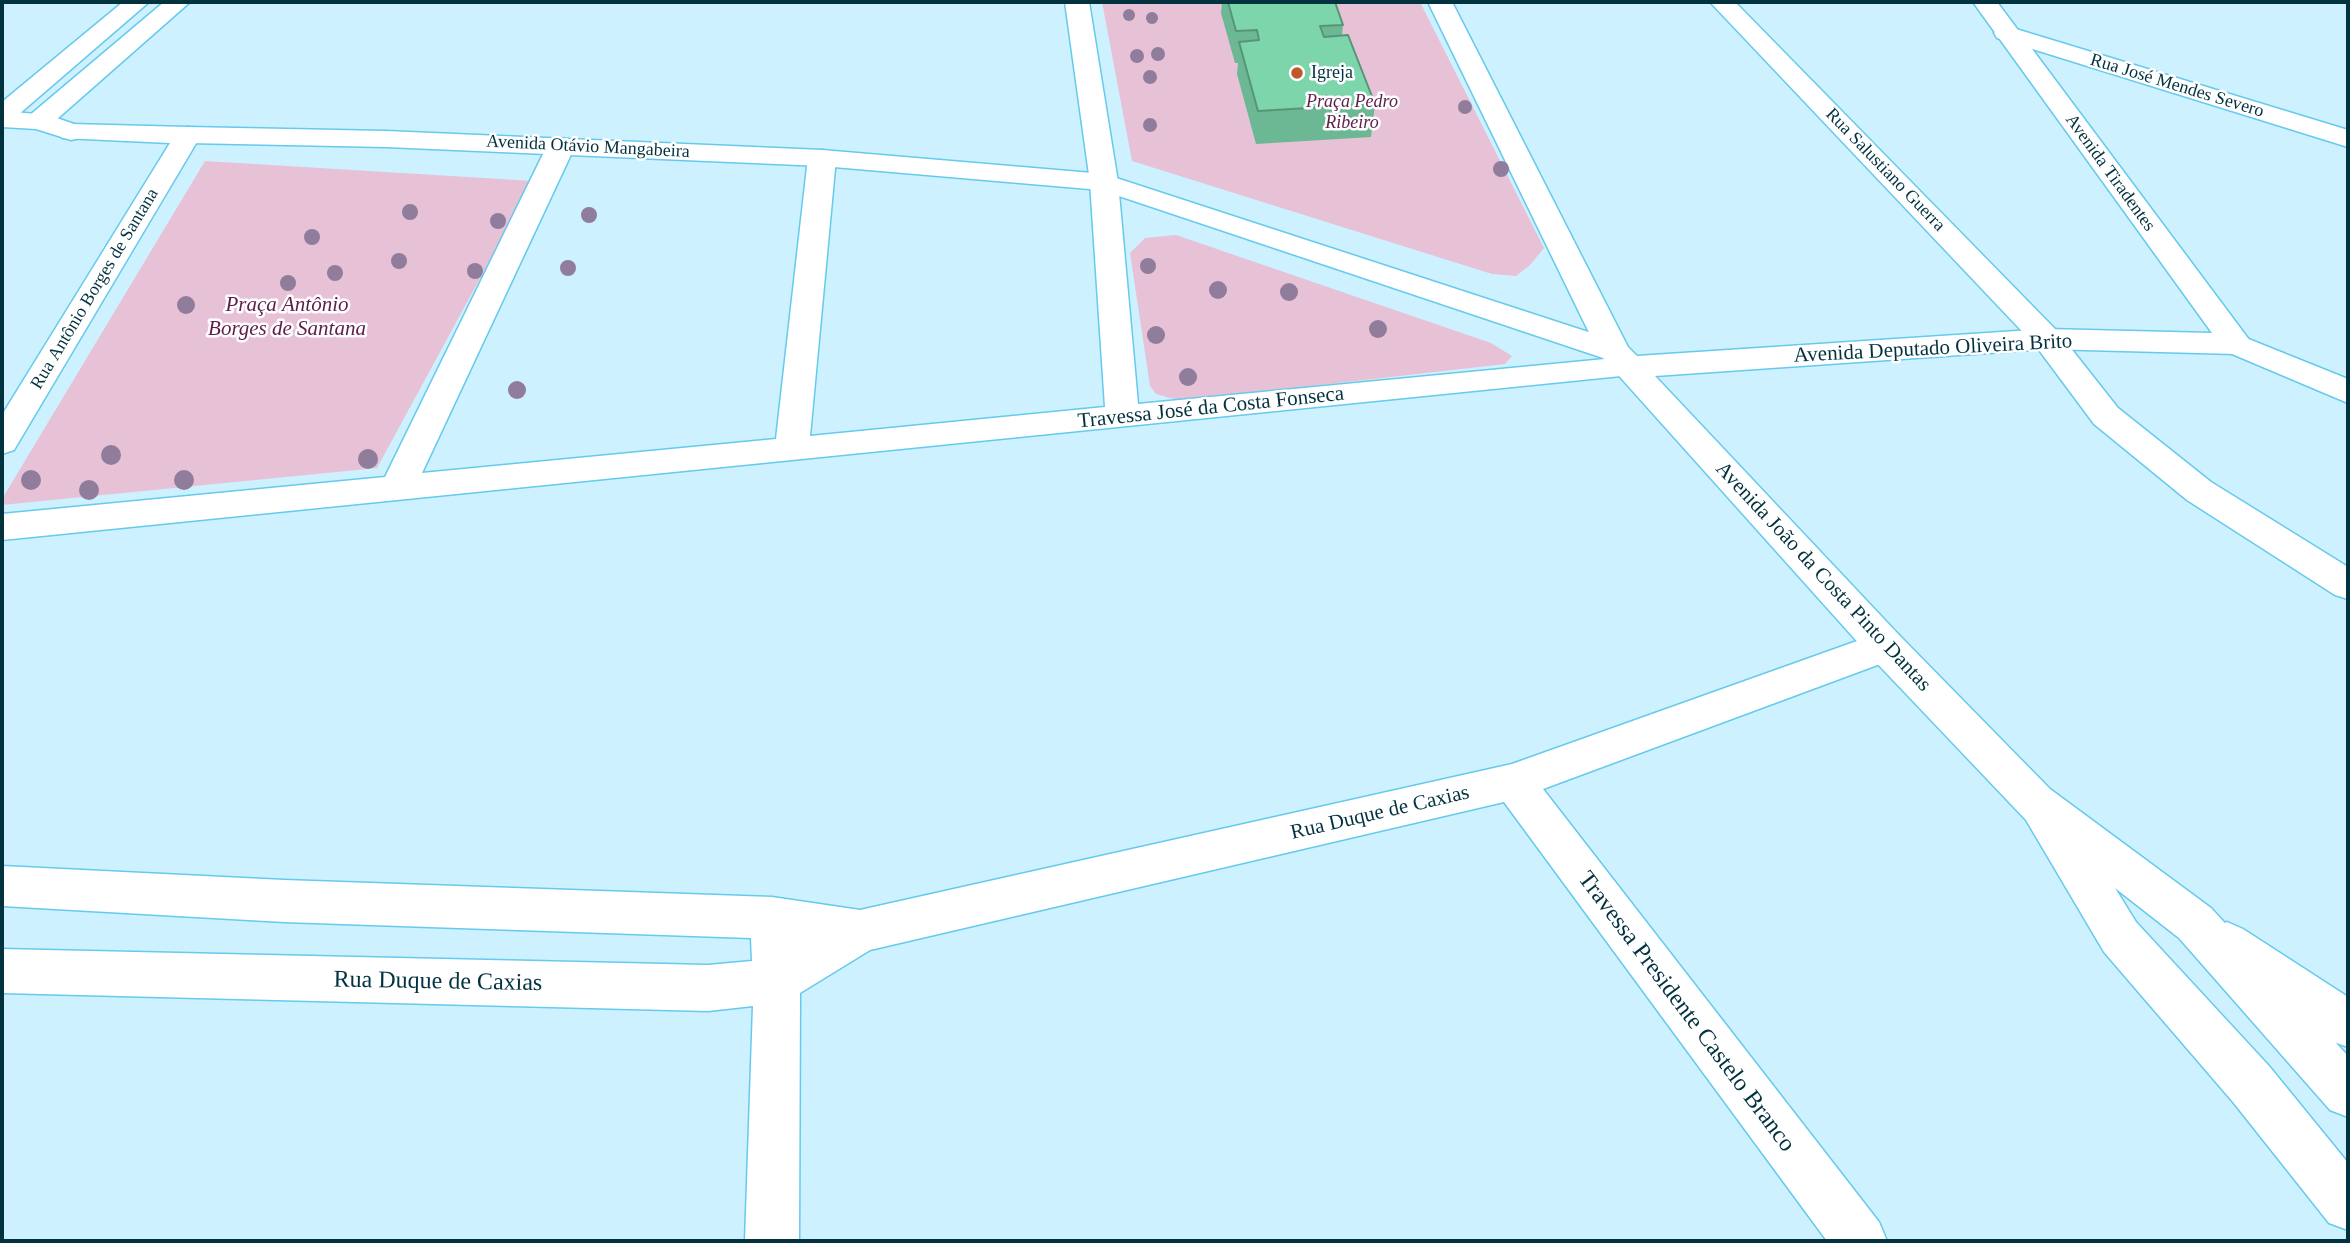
<!DOCTYPE html>
<html>
<head>
<meta charset="utf-8">
<style>
	body { margin:0 }
	#map { position:relative; width:2350px; height:1243px; overflow:hidden; background:#cdf1ff; font-family:Georgia,serif }
	canvas { display:block }
	.frame { position:absolute; inset:0; border:4px solid #03323f; pointer-events:none }
</style>
</head>
<body>
<div id="map">
<canvas width="2350" height="1243"></canvas>
<div class="frame"></div>
</div>
<script>
const context = document.querySelector('canvas').getContext('2d');
context.lineJoin = 'round';
function fill(path, color) { context.fillStyle = color; context.fill(path, 'evenodd'); }
const shape = rows => new Path2D(rows.map(r => 'M' + r).join(''));
function trace(path, color, width, dash) { context.strokeStyle = color; context.lineWidth = width; context.lineCap = dash ? 'butt' : 'round'; context.setLineDash(dash || []); context.stroke(path); }
function label(font, color, halo, rows, align = 'center') {
  context.font = font + ' Georgia,serif'; context.lineWidth = 5; context.setLineDash([]); context.textBaseline = 'middle'; context.strokeStyle = halo; context.fillStyle = color; for (const [text, x, y, turn = 0] of rows) {
    context.save(); context.translate(x, y); context.rotate((+turn || 0) * Math.PI / 180); context.textAlign = isNaN(turn) ? turn : align; if (halo) context.strokeText(text, 0, 0); context.fillText(text, 0, 0); context.restore();
  }
}
fill(shape([
	[1102,2,1420,2,1544,248,1530,265,1516,276,1492,274,1132,161],
	[205,161,533,181,377,468,2,505,2,499],
	[1176,235,1491,343,1512,356,1505,364,1181,401,1156,394,1150,386,1130,253,1145,238]
]), '#e7c2d7');
const street = shape([
	[123,2,149,2,11,121,2,123,2,102,123,2],
	[164,2,190,2,48,127,30,127,26,121,30,115,164,2],
	[1065,2,1089,2,1118,182,1138,404,1605,359,1598,351,1428,2,1452,2,1630,351,1626,357,1641,360,1646,367,1641,374,2,540,2,514,385,477,547,146,551,140,561,138,571,140,575,146,422,473,776,439,808,158,812,152,822,150,832,152,836,158,810,436,1105,407,1090,182,1065,2],
	[1710,2,1735,2,2058,332,2118,408,2211,482,2348,567,2348,599,2335,595,2187,500,2094,424,2036,346,1710,2],
	[2006,26,2348,130,2348,147,1997,38,1994,33,1997,28,2006,26],
	[71,124,188,127,197,129,201,135,14,450,2,454,2,415,170,143,62,138,58,132,62,126,71,124],
	[2236,334,2348,379,2348,403,2225,351,2220,344,2225,337,2236,334],
	[1885,631,1899,635,1905,646,1899,657,1543,789,1879,1222,1887,1241,1827,1241,1504,802,870,950,800,993,799,1241,745,1241,753,1006,708,1011,2,993,2,949,708,965,752,961,751,938,284,922,2,906,2,866,284,880,772,897,860,910,1512,764,1885,631],
	[2227,922,2243,929,2348,997,2348,1047,2331,1041,2211,959,2204,944,2211,929,2227,922]
]);
const secondary = shape([
	[1973,2,1997,2,2247,337,2252,344,2247,351,2236,354,2047,349,1655,376,1899,635,2050,789,2211,908,2348,1056,2348,1117,2330,1110,2179,938,2115,888,2136,922,2269,1066,2348,1163,2348,1230,2329,1223,2233,1102,2104,952,2026,820,1871,657,1603,358,1101,190,822,166,386,147,188,143,179,141,175,135,179,129,188,127,386,131,822,150,1104,174,1625,344,1637,356,2047,329,2212,333,1973,2],
	[2,111,48,115,80,126,84,132,80,138,71,140,36,129,2,127,2,111]
]);
trace(street, '#66caec', 3);
trace(secondary, '#66caec', 3);
fill(street, '#fff');
fill(secondary, '#fff');
context.fillStyle = '#907c9b';
for (const [x, y, r] of [
	[1129,15,6],
	[1152,18,6],
	[1158,54,7],
	[1137,56,7],
	[1150,77,7],
	[1465,107,7],
	[1150,125,7],
	[1501,169,8],
	[410,212,8],
	[589,215,8],
	[498,221,8],
	[312,237,8],
	[399,261,8],
	[1148,266,8],
	[568,268,8],
	[475,271,8],
	[335,273,8],
	[288,283,8],
	[1218,290,9],
	[1289,292,9],
	[186,305,9],
	[1378,329,9],
	[1156,335,9],
	[1188,377,9],
	[517,390,9],
	[111,455,10],
	[368,459,10],
	[31,480,10],
	[184,480,10],
	[89,490,10]
]) { context.beginPath(); context.arc(x, y, r, 0, 2 * Math.PI); context.fill(); }
fill(shape([
	[1222,2,1335,2,1343,25,1342,36,1375,104,1371,137,1256,144,1237,74,1238,63,1235,63,1221,13]
]), '#6cb794');
const building = shape([
	[1228,2,1335,2,1343,25,1320,26,1324,37,1348,35,1375,104,1258,111,1239,42,1259,40,1257,30,1236,31,1228,2]
]);
fill(building, '#7dd5ac');
trace(building, '#589578', 2);
for (const [x, y, r, color] of [
	[1297,73,7,"#bf592b"]
]) { const dot = new Path2D(); dot.arc(x, y, r, 0, 2 * Math.PI); context.fillStyle = color; context.fill(dot); trace(dot, '#fff', 2.5); }
label('18px', '#03323f', '#fff', [
	["Igreja",1311,73]
], 'left');
label('18px', '#03323f', '#fff', [
	["Rua José Mendes Severo",2177,86,17],
	["Avenida Otávio Mangabeira",588,147,3],
	["Rua Salustiano Guerra",1885,170,46],
	["Avenida Tiradentes",2110,173,54],
	["Rua Antônio Borges de Santana",95,289,-59]
]);
label('italic 18px', '#5f1d4a', '#fff', [
	["Praça Pedro",1352,102],
	["Ribeiro",1352,123]
]);
label('italic 21px', '#5f1d4a', '#fff', [
	["Praça Antônio",287,305],
	["Borges de Santana",287,329]
]);
label('21px', '#03323f', '#fff', [
	["Avenida Deputado Oliveira Brito",1933,349,-3],
	["Travessa José da Costa Fonseca",1211,408,-6],
	["Avenida João da Costa Pinto Dantas",1823,577,47],
	["Rua Duque de Caxias",1380,813,-13]
]);
label('24px', '#03323f', '#fff', [
	["Rua Duque de Caxias",438,982,1],
	["Travessa Presidente Castelo Branco",1686,1012,53]
]);
</script>
</body>
</html>
